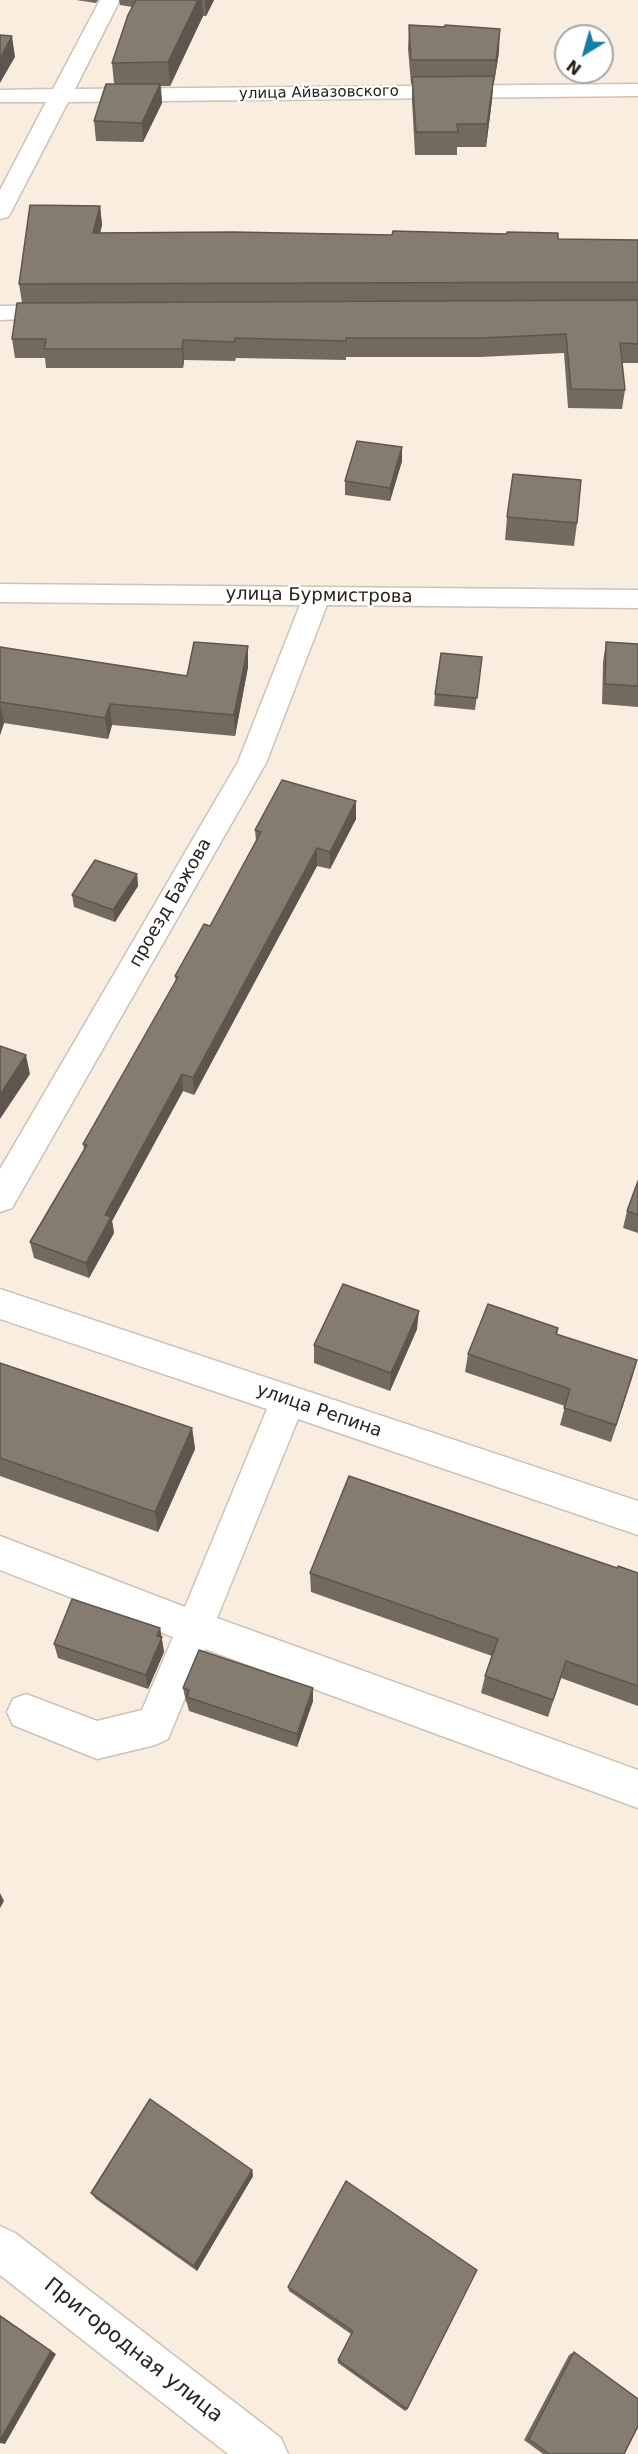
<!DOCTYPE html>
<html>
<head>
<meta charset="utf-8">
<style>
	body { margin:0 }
	#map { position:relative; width:638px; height:2454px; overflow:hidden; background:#f9ede0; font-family:"DejaVu Sans",sans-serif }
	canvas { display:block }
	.north { position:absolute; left:554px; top:24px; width:60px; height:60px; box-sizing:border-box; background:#fff; border:2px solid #a8a7a5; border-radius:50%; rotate:217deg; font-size:16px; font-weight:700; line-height:24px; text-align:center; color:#26221d }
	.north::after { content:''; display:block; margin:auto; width:21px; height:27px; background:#147da7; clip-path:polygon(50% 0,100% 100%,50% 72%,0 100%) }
</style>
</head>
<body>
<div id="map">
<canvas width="638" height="2454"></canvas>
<div class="north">N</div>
</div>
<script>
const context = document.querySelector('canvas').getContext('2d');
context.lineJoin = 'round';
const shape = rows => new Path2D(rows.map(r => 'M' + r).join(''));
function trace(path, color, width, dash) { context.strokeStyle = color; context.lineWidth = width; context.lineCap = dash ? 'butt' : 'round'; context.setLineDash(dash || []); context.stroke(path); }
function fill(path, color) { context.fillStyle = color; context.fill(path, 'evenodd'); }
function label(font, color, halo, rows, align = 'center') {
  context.font = font + ' "DejaVu Sans",sans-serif'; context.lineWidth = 5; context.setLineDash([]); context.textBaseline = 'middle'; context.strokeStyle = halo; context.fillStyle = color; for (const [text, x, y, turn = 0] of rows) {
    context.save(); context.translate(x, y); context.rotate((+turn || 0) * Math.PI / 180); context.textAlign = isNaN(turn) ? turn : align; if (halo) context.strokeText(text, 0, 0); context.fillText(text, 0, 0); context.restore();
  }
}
const minor = shape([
	[100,0,120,0,75,89,638,84,638,96,68,102,11,212,8,217,0,219,0,190,46,102,0,102,0,90,53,89,100,0],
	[61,305,69,307,73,312,69,317,0,320,0,306,61,305],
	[0,584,638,590,638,608,327,605,266,763,12,1208,0,1212,0,1169,238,762,300,605,0,602,0,584],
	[0,1289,638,1501,638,1535,298,1419,217,1618,638,1770,638,1808,205,1649,168,1739,155,1745,97,1759,13,1725,7,1712,13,1699,26,1694,97,1721,142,1710,173,1637,0,1570,0,1536,185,1607,267,1409,0,1319,0,1289],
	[0,2226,15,2233,281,2438,288,2454,228,2454,0,2275,0,2226]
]);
trace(minor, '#cec2b5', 3);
fill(minor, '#fff');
fill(shape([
	[76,0,98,0,96,3],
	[119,0,214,0,206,16,203,16,170,86,161,86,162,103,143,142,96,141,94,121,114,84,112,63,132,7,120,5],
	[409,25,499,52,494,83,493,83,492,100,486,147,457,147,457,155,415,155,412,101,412,84,411,84,408,49],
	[100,206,102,225,100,233,638,240,638,363,622,363,625,390,622,409,568,408,564,353,480,357,346,357,346,360,236,358,235,361,184,360,183,368,46,368,45,358,15,358,12,339,22,303,19,284],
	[402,447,402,461,390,501,345,495,345,481],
	[507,517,577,523,574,546,505,540],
	[606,642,638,644,638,707,602,704,603,662],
	[0,647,187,676,248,667,235,736,112,725,108,739,4,723,0,735],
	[482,657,475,710,434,706,435,694],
	[356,801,356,819,330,869,317,866,194,1095,183,1091,112,1221,114,1233,89,1278,34,1258,30,1242,84,1150,83,1144,176,982,175,976,210,926,256,841,255,830],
	[137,874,138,886,115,922,74,907,72,895],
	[638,1181,638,1233,623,1228,627,1211],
	[558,1328,557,1335,637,1360,611,1442,560,1425,565,1406,465,1372,468,1354],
	[417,1329,390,1391,314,1363,314,1345],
	[0,1363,192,1428,195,1449,158,1532,0,1476],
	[617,1568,638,1573,638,1706,561,1678,548,1717,481,1693,485,1676,492,1656,311,1592,310,1573],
	[160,1628,164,1652,148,1689,58,1658,54,1644],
	[183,1688,313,1688,313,1701,297,1747,189,1711,187,1703,186,1702],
	[252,2170,253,2176,197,2271,96,2199,91,2193],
	[346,2181,407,2409,405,2411,338,2363,338,2360,351,2334,289,2291,288,2287],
	[574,2352,624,2454,543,2454,524,2440,569,2355]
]), '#736a5f');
fill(shape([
	[198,0,202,0,203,16,170,86,168,62],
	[205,0,214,0,206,16],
	[500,29,499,52,494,83,496,60],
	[12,36,15,57,0,83,0,58],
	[494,76,492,100,486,147,487,124],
	[160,84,162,103,143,142,142,123],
	[100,206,102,225,95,252,93,233],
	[183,340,184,360,183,368,182,349],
	[402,447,402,461,390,501,390,488],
	[248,646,248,667,235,736,234,715],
	[0,702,4,723,0,735],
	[110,704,112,725,108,739,105,718],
	[356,801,356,819,330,869,330,852],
	[317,848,317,866,194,1095,193,1078],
	[137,874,138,886,115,922,113,910],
	[26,1055,30,1074,0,1119,0,1095],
	[182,1074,183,1091,112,1221,114,1233,89,1278,86,1263,105,1215],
	[419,1311,417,1329,390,1391,391,1373],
	[637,1360,632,1378,611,1442,616,1425],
	[192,1428,195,1449,158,1532,155,1512],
	[160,1628,164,1652,148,1689,146,1675],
	[313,1688,313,1701,297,1747,297,1734],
	[0,1893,4,1901,0,1908],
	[252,2170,253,2176,197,2271,194,2266],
	[0,2315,56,2354,5,2444,0,2443]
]), '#5e564e');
const building = shape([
	[136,0,198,0,168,62,112,63,128,15,136,0],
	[409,25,445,27,445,25,500,29,496,60,411,60,409,25],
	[0,35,12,36,0,58,0,35],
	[494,76,487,124,457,124,458,132,416,132,412,77,494,76],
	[106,84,160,84,142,123,94,121,106,84],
	[30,205,100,206,93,233,233,232,392,235,393,231,507,234,507,232,558,233,558,239,638,240,638,282,19,284,30,205],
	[638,300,638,344,620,343,625,390,571,389,566,334,482,338,346,338,346,341,235,338,235,342,183,340,182,349,44,349,46,339,12,339,17,303,638,300],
	[357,441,402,447,390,488,345,481,357,441],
	[513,474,581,480,577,523,507,517,513,474],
	[194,642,248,646,234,715,110,704,105,718,0,702,0,647,187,676,194,642],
	[606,642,638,644,638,686,605,684,606,642],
	[441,653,482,657,477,698,435,694,441,653],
	[282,780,356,801,330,852,317,848,193,1078,182,1074,105,1215,111,1217,86,1263,30,1242,87,1145,83,1144,178,977,175,976,204,924,210,926,261,832,255,830,282,780],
	[95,860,137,874,113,910,72,895,95,860],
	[0,1046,26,1055,0,1095,0,1046],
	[638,1181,638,1215,627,1211,638,1181],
	[343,1284,419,1311,391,1373,314,1345,343,1284],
	[488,1304,558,1328,556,1334,637,1360,616,1425,564,1408,570,1389,468,1354,488,1304],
	[0,1363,192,1428,155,1512,0,1458,0,1363],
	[349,1476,617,1568,618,1566,638,1573,638,1686,566,1661,553,1700,485,1676,498,1639,310,1573,349,1476],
	[72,1599,160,1628,157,1636,162,1637,146,1675,54,1644,72,1599],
	[199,1650,313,1688,297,1734,187,1697,189,1690,183,1688,199,1650],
	[150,2099,252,2170,194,2266,91,2193,150,2099],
	[346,2181,477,2270,407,2409,338,2360,353,2331,288,2287,346,2181],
	[0,2316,51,2351,0,2440,0,2316],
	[574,2352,638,2399,638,2426,624,2454,549,2454,529,2439,574,2352]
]);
fill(building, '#867b6f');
trace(building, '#5e564e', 1.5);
label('15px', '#26221d', '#fff', [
	["улица Айвазовского",319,93,-1]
]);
label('18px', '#26221d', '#fff', [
	["улица Бурмистрова",319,596,1],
	["проезд Бажова",171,903,-60],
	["улица Репина",319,1411,19]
]);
label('21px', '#26221d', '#fff', [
	["Пригородная улица",133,2351,38]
]);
</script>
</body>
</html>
